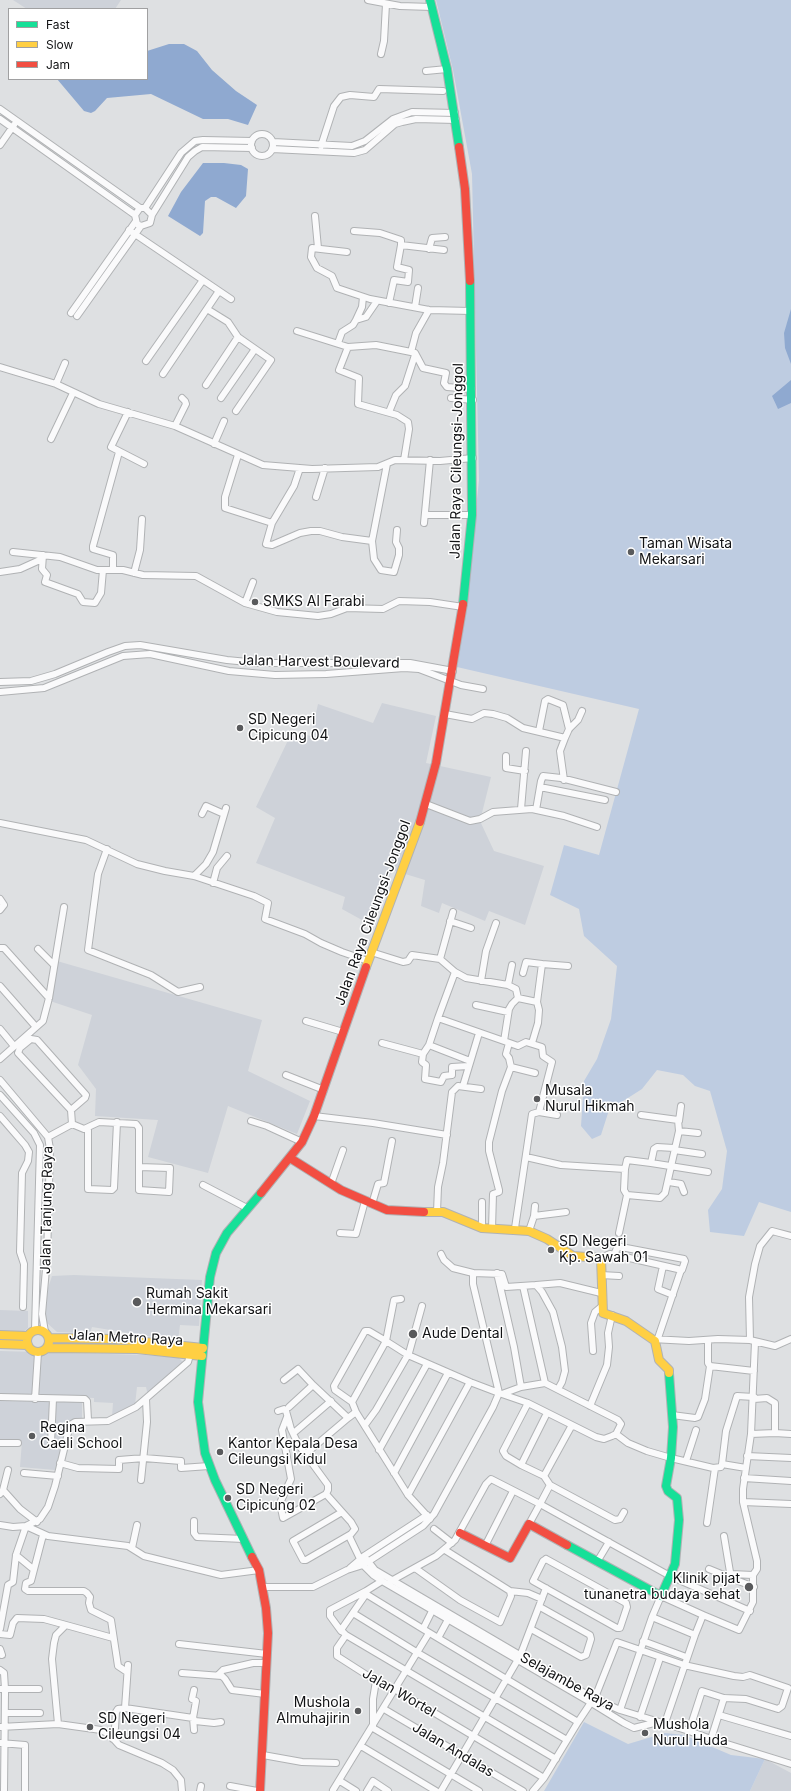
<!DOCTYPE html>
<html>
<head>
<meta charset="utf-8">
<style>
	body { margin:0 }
	#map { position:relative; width:791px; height:1791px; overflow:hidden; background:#dee0e2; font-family:Inter,sans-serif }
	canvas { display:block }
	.legend { position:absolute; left:8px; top:8px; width:140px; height:72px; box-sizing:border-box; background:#fff; border:1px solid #a0a0a1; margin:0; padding:5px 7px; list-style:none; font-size:12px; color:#111214 }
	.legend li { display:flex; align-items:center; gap:8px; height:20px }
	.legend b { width:20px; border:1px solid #a0a0a1 }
</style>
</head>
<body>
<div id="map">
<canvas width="791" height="1791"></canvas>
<ul class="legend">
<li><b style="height:5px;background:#16e098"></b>Fast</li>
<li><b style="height:5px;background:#ffcf43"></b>Slow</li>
<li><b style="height:5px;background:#f24e42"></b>Jam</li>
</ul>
</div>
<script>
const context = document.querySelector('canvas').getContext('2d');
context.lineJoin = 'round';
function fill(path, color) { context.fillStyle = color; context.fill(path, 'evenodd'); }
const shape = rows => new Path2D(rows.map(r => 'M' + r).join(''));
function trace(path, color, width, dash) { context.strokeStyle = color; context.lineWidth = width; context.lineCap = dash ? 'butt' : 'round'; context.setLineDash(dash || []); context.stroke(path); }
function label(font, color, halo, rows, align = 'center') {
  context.font = font + ' Inter,sans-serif'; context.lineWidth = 3; context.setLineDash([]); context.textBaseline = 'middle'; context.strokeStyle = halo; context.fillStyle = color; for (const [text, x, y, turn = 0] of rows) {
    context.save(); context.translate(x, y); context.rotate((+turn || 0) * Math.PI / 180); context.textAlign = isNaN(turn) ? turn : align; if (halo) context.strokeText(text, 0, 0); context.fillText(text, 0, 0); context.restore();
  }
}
fill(shape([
	[13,0,121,0,115,9,27,9],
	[382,703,436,716,426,763,491,777,480,821,494,851,544,866,525,925,489,911,485,921,442,903,439,913,421,906,425,880,392,870,371,925,342,909,345,897,256,863,275,818,256,807,292,732,311,736,318,704,373,723],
	[57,961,262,1020,248,1071,310,1101,297,1134,228,1106,208,1173,148,1157,158,1120,95,1116,96,1089,78,1065,92,1015,50,1001],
	[74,1275,202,1280,199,1326,180,1325,178,1341,92,1327,90,1333,57,1332,46,1322,45,1312,48,1288,52,1276],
	[0,1310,28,1311,28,1328,23,1332,0,1331],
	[0,1351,145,1355,179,1358,185,1364,148,1396,146,1387,137,1387,135,1405,112,1417,113,1403,94,1402,94,1398,0,1394],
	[0,1401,82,1402,82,1418,70,1422,65,1431,55,1470,20,1467,22,1441,0,1441],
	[765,1759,791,1773,791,1791,750,1791]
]), '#ced2d9');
fill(shape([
	[436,0,791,0,791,1212,759,1202,744,1236,710,1232,708,1210,722,1189,727,1151,710,1091,695,1086,683,1075,657,1070,642,1089,609,1110,601,1135,592,1139,581,1126,584,1081,597,1059,611,1019,617,966,584,936,579,909,550,895,564,845,599,855,639,709,457,667,464,624,479,480,472,174,453,70],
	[584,1722,628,1744,665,1733,684,1735,731,1755,765,1759,750,1791,544,1791]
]), '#becce1');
fill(shape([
	[169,44,184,44,197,51,212,70,236,91,257,105,248,125,228,119,203,119,151,94,107,98,95,111,91,113,84,111,57,79,147,79,147,51],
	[203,163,224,163,241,165,248,169,246,196,236,208,216,197,211,197,205,201,203,233,200,236,168,216,181,192],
	[791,309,791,364,785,348,784,333],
	[791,380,791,403,778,409,772,396]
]), '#8fa9d0');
const street = shape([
	[368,0,400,6,432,7],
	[381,54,384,41,386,4],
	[426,71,447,69],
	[0,109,140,208],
	[0,119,135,215],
	'251 145a11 11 0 1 1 22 0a11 11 0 1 1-22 0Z',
	[273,142,352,146,365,141,393,119,412,112,455,113],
	[0,145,14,125],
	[321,146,334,106,341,97,350,95,374,97,379,89,443,91],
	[272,149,354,153,365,150,395,124,402,122,416,119,456,120],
	[145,208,181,153,195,141,203,140,252,141],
	[152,215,188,157,195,151,202,147,252,148],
	[315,216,318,248],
	[129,230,231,299],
	[354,231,380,233,401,240,401,245],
	[429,249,432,238,445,237],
	[347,252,312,248,311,257,317,268,332,276,337,288,370,299,429,310,471,311],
	[389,303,394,280,408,282,409,270,397,267,401,245,444,250],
	[415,307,418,288],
	[207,309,228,322,238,337,271,360,236,411],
	[71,313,136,221],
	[77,316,141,226,150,223,152,215,145,208,140,208,135,215,137,224,141,226],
	[356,320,362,307,363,297],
	[297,331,348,347,376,345,411,352,416,333,429,310],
	[338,343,342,332,353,325,356,320,366,317,377,301],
	[348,347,339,370,359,378,358,404,397,415,408,422,409,429,404,460],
	[411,352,415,353,423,368,446,373,444,383,447,387,472,389],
	[146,361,203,280],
	[0,367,56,384,99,404,175,426,263,465,312,469,378,467,395,460,440,461,473,458],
	[163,374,219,291],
	[56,384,65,363],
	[206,385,238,337],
	[221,398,255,349],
	[451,398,473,400],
	[128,412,111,447,144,464],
	[389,412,396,395,405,386,415,355],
	[175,426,186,404,185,401,182,398],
	[51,439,73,393],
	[214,444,224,421],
	[238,455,225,497,225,508,272,523],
	[387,464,372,541,374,559,381,570,394,572,399,555,399,548,396,542,397,530],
	[300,468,294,486,272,523,266,544,272,545,300,533,311,531,320,531,342,537,372,541],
	[316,497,325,468],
	[425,515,472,515],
	[424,523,430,460],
	[13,552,60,557,97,570,123,570,143,575,196,576,245,603,277,612,318,616,331,614,347,608,383,609,399,601,430,602,463,607],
	[43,555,42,569,47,575,45,582,78,594,83,602,95,603,101,593,103,570],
	[113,570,113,555,93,549,93,546,119,452],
	[0,572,20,569,42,559],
	[134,573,140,550,142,519],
	[245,603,253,582],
	[0,682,31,681,55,674,108,652,125,646,140,645,227,660,258,663,410,663,453,671],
	[0,692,44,688,123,656,150,654,229,671,275,675,326,674,404,668,419,669,461,685,483,689],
	[445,714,472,719,484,713,493,714,507,718,523,728,565,738,569,729,578,720,582,711],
	[539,731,545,701,548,699,563,705,569,729],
	[506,756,506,768,525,771],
	[564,780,560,751,565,738],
	[540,787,605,800],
	[426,804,470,821,480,819,493,812,532,809,564,816,597,827],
	[521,809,526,751],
	[536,810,541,781,543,776,561,778,616,792],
	[202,814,206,806,224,814],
	[0,823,86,840,137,864,165,871,194,876,254,896,268,903,265,919,305,934,321,943,342,952,368,961],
	[107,849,98,874,88,950,151,975,178,992,200,987],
	[194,876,206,864,213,852,226,808],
	[213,883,217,868,227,856],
	[0,899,4,905,0,910],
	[450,921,471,928],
	[0,948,4,948,49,998],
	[38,949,54,965],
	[371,952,403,962,408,961,412,955,440,959,455,972,466,978,508,985,516,989,518,998],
	[440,959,453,912],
	[523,973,526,962,542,964],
	[481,981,486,951,496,923],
	[508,985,512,965],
	[0,986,36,1027],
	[537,1002,518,998,512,1004,509,1009,504,1041,518,1046,526,1042,542,1047,543,1056,552,1062,539,1112],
	[476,1005,508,1012],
	[438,1018,455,972],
	[306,1021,343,1032],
	[0,1029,14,1046],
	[382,1043,423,1054],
	[532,1043,538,1023,539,1010,537,1002,542,964,568,966],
	[429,1045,470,1061],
	[0,1059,43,1021,49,998,64,907],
	[468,1066,452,1067,452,1075,444,1076,441,1082,425,1079,426,1065,422,1062,423,1054,429,1045,438,1018,504,1041],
	[511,1067,535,1073],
	[286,1075,324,1090],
	[0,1080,48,1137,50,1149,47,1258,42,1314,45,1332],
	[463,1086,479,1033],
	[0,1095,34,1133,40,1145,35,1330],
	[71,1110,18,1053,20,1048,31,1039,37,1040,86,1095,85,1098,71,1110,72,1124,84,1129,99,1122,136,1124,139,1128,139,1190,169,1192,170,1168,139,1167],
	[0,1116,25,1145,29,1152,28,1161,22,1173,20,1252,24,1264,23,1307],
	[314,1116,373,1123,447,1135],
	[251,1121,267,1126,302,1142],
	[679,1121,681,1106],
	[88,1128,88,1189,112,1190,114,1188,117,1122],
	[679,1131,698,1133],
	[48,1137,72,1124],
	[674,1150,702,1154],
	[526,1157,561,1165,625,1169,627,1160,651,1163,654,1149,657,1147,674,1148],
	[651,1163,708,1172],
	[669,1182,681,1184,684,1192],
	[331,1184,343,1150],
	[203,1185,247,1208],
	[627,1195,660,1198,665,1193,679,1131,678,1120,641,1115],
	[482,1202,482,1228],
	[372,1204,378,1184,384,1183,392,1141],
	[437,1212,438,1187,443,1163,452,1092,458,1086,481,1089],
	[534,1216,566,1212],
	[515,1228,532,1114,539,1112,557,1115],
	[492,1229,493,1194,499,1192,499,1190,489,1151,489,1142,502,1091,511,1067,509,1058,506,1054,509,1043],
	[529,1231,534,1216,535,1206],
	[340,1233,356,1234,365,1201],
	[619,1233,627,1195,624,1190,625,1169],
	[441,1254,444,1260,453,1268,473,1273],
	[601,1258,610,1254,614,1255,625,1257,647,1262,682,1270,685,1261,684,1259,621,1247,617,1248,614,1255],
	[663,1266,658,1289,673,1295],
	[497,1273,514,1347,521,1387],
	[601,1275,619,1276],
	[536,1285,560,1283,601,1293],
	[523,1286,545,1383],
	[658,1338,681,1270],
	[652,1339,689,1341,718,1339,750,1340,775,1346,791,1339],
	[750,1340,749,1297,755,1264,760,1246,772,1231,791,1236],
	[593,1351,591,1323,595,1312,601,1307],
	[710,1366,754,1371],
	[284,1380,298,1369,313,1385,348,1418,356,1412],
	[0,1397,85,1399,87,1401,88,1420],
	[35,1399,38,1353],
	[352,1402,335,1390,334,1386,365,1331,369,1331,386,1341,394,1300,401,1299],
	[528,1403,503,1451,506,1456,521,1465,547,1413],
	[590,1406,607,1365,609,1347,608,1333,612,1315],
	[289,1407,313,1385],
	[278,1411,284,1409,286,1411,291,1429,298,1444,328,1485,328,1490,326,1494,342,1512,351,1522,355,1529,351,1534,306,1560,303,1560,293,1541,342,1512],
	[672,1415,695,1418,698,1417,705,1399,710,1366,708,1363,708,1340],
	[287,1417,282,1430,291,1479,280,1503,283,1518,326,1494],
	[365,1425,376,1410,409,1353,422,1306],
	[296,1431,331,1401],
	[775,1433,791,1434],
	[616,1434,628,1443,647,1451,671,1458,713,1468,721,1467,722,1464,746,1468,743,1489,743,1502,757,1561,757,1569,753,1575,753,1602,739,1630,703,1615],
	[751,1434,755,1342],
	[0,1443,18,1443],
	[51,1443,53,1399],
	[379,1450,427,1364],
	[309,1451,348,1418],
	[747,1456,791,1458],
	[686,1461,696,1430],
	[60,1463,78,1468,119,1469,119,1460,144,1458,181,1461,181,1468,209,1466],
	[722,1464,726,1431,737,1396,754,1397],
	[521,1465,544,1476,550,1485,615,1520,620,1519,624,1512],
	[746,1468,751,1434,775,1433,775,1403,767,1398,754,1399],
	[24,1473,58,1476],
	[394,1473,448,1373],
	[544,1476,572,1425],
	[744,1478,791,1481],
	[141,1480,147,1422,146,1399],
	[550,1485,540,1504,670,1576,750,1611],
	[3,1490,20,1509,37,1522],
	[0,1494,3,1490,8,1470],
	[408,1495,470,1382],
	[743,1502,791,1504],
	[430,1519,408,1495,356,1412,352,1402,386,1341,408,1355,470,1382,499,1393,528,1403,596,1437,604,1439,612,1436,616,1434,621,1424,618,1420,545,1383,521,1387,502,1394],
	[194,1521,194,1533,197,1537,244,1539],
	[707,1523,715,1468],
	[0,1525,13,1527,26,1526,40,1519,48,1507,55,1486,70,1425,75,1422,108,1421,136,1407,188,1362,190,1355],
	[26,1526,48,1536,128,1546,144,1556,221,1575,259,1570],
	[434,1529,452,1543],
	[43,1535,31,1581,26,1583,25,1589,28,1591,84,1591,87,1593,90,1597,89,1603,91,1610,111,1620,118,1666,127,1672],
	[349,1536,363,1565,373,1575,382,1581,590,1702,624,1723,634,1728,658,1722],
	[485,1546,513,1491],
	[132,1548,137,1525],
	[16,1555,33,1569],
	[364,1556,375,1570,593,1698,620,1710,689,1731,711,1739,791,1764],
	[546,1559,626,1603,627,1607,620,1628,617,1628,533,1581,543,1561,546,1559],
	[597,1562,609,1542],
	[350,1568,364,1556,427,1515],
	[415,1568,460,1600,500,1622,511,1596,510,1591,445,1550],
	[709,1569,731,1578,724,1536],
	[731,1574,753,1575],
	[731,1578,754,1587],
	[382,1581,366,1591,366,1594,341,1630,346,1635,337,1648,337,1656,376,1681,396,1690,544,1778],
	[391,1581,436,1556,455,1540,486,1484,491,1479,540,1504,529,1524],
	[263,1587,313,1587,347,1570,363,1565,423,1526,434,1514,493,1407,499,1393,473,1284,473,1273,502,1274,506,1287,536,1285,542,1292,553,1312,562,1347,565,1371,562,1382,558,1389],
	[510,1591,528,1593,542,1599],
	[366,1594,423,1629],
	[434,1607,423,1629,438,1638,450,1616],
	[353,1613,418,1653,567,1740],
	[652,1617,661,1596,703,1615,695,1635],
	[0,1629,8,1585,13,1582,16,1555,26,1526],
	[531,1629,581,1657,586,1655,591,1639,590,1635,540,1607],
	[341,1631,330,1616,330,1610,366,1591],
	[0,1634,10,1635,13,1623,17,1618,44,1619,66,1625],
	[346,1635,556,1759],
	[438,1638,578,1722],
	[643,1641,686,1657],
	[179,1644,267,1654],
	[0,1649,2,1655],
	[0,1670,4,1673,5,1689,39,1689],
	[182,1673,222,1676,225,1679,232,1690,265,1694],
	[218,1675,223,1670,253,1663,267,1663],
	[376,1681,373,1699,373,1728,479,1791],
	[0,1689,5,1689,5,1693,4,1791],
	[194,1690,192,1699,196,1701,193,1718,195,1721,214,1723,221,1722],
	[125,1708,128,1665],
	[384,1709,523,1791],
	[620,1710,652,1617,695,1635,665,1723],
	[5,1713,40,1713],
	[719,1715,791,1736],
	[640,1717,660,1658],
	[58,1724,52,1659,54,1643,56,1635,66,1625,113,1638],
	[0,1727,58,1724,101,1730,109,1734,119,1745,162,1763,173,1770,181,1780,182,1791],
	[113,1739,115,1728,116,1712,118,1709,125,1708,193,1718,194,1730],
	[711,1739,724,1698],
	[0,1743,25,1745,25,1791],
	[361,1746,436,1791],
	[263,1755,302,1762,336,1763],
	[340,1781,356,1791],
	[230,1786,257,1791],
	[333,1790,429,1633],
	[200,1791,201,1786],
	[367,1791,373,1781,388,1791],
	[441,1791,520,1656,546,1588],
	[533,1791,544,1778,578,1722,596,1695,617,1642,684,1665,734,1676,743,1677,750,1675,788,1688,782,1706,778,1709,746,1699,724,1698,702,1691,689,1731]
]);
const fast = shape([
	[430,0,447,69,459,147],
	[463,604,472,515,470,281],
	[567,1545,661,1596,675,1564,679,1520,677,1498,668,1491,666,1486,671,1458,673,1427,669,1373],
	[252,1557,215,1480,205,1453,198,1402,210,1277,216,1253,227,1233,261,1193]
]);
const slow = shape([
	[366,967,420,822],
	[424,1212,443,1212,482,1228,529,1231,547,1239,573,1256,601,1258,603,1313,626,1321,655,1341,659,1360,669,1370,669,1373],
	'27 1341a11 11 0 1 1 22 0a11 11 0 1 1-22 0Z',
	[0,1335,28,1336],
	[49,1338,116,1339,203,1348],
	[0,1344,28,1345],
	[48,1348,137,1349,202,1356]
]);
const jam = shape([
	[459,147,465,189,470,281],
	[420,822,436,763,463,604],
	[290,1158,341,1190,387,1210,424,1212],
	[261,1193,302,1142,314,1116,366,967],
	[460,1533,510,1558,529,1524,567,1545],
	[252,1557,259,1570,266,1608,268,1633,260,1791]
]);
trace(street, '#b0b2b4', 8);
trace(fast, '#b0b2b4', 10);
trace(slow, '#b0b2b4', 10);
trace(jam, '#b0b2b4', 10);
trace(street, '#fafafb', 6);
trace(fast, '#16e098', 8);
trace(slow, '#ffcf43', 8);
trace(jam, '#f24e42', 8);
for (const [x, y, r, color] of [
	[631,552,4,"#595a5c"],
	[255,602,4,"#595a5c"],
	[240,728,4,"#595a5c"],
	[537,1099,4,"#595a5c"],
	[551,1250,4,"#595a5c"],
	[137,1302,5,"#595a5c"],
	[413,1334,5,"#595a5c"],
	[32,1436,4,"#595a5c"],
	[220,1452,4,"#595a5c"],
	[228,1498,4,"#595a5c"],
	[749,1587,5,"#595a5c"],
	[358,1711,4,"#595a5c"],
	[90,1727,4,"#595a5c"],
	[645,1733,4,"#595a5c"]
]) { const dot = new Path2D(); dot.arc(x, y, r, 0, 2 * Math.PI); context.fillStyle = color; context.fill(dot); trace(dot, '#fff', 1.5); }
label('14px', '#111214', '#fff', [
	["Jalan Raya Cileungsi-Jonggol",457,461,-89],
	["Jalan Harvest Boulevard",319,662,1],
	["Jalan Raya Cileungsi-Jonggol",373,913,-70],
	["Jalan Tanjung Raya",47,1210,-89],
	["Jalan Metro Raya",126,1338,3],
	["Selajambe Raya",567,1682,29],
	["Jalan Wortel",399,1693,30],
	["Jalan Andalas",453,1750,31]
]);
label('14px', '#111214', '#fff', [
	["Taman Wisata",639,544],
	["Mekarsari",639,560],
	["SMKS Al Farabi",263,602],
	["SD Negeri",248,720],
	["Cipicung 04",248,736],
	["Musala",545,1091],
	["Nurul Hikmah",545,1107],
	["SD Negeri",559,1242],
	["Kp. Sawah 01",559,1258],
	["Rumah Sakit",146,1294],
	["Hermina Mekarsari",146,1310],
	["Aude Dental",422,1334],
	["Regina",40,1428],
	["Caeli School",40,1444],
	["Kantor Kepala Desa",228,1444],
	["Cileungsi Kidul",228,1460],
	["SD Negeri",236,1490],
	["Cipicung 02",236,1506],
	["Klinik pijat",740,1579,"right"],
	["tunanetra budaya sehat",740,1595,"right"],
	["Mushola",350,1703,"right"],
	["Almuhajirin",350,1719,"right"],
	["SD Negeri",98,1719],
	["Cileungsi 04",98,1735],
	["Mushola",653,1725],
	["Nurul Huda",653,1741]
], 'left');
</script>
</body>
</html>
